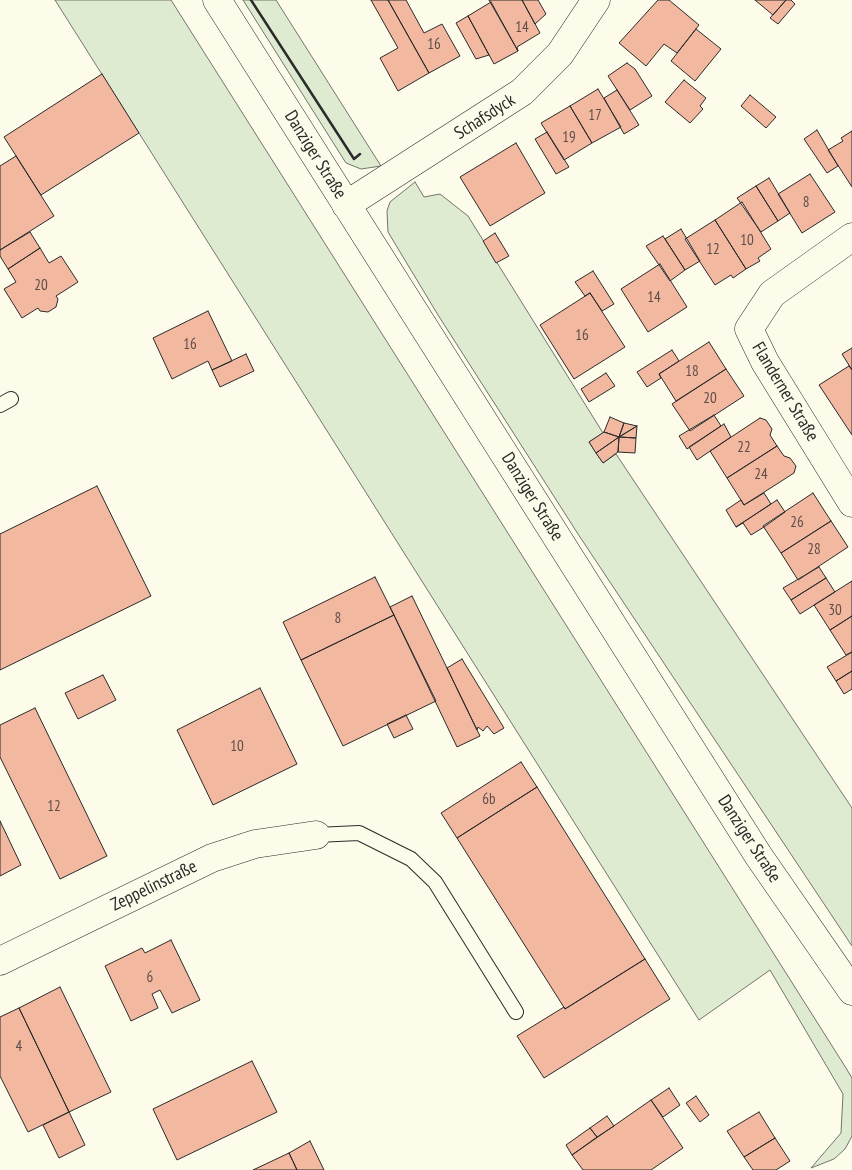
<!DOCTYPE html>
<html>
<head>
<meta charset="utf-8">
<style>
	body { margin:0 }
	canvas { display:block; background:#fdfbea }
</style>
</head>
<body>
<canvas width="852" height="1170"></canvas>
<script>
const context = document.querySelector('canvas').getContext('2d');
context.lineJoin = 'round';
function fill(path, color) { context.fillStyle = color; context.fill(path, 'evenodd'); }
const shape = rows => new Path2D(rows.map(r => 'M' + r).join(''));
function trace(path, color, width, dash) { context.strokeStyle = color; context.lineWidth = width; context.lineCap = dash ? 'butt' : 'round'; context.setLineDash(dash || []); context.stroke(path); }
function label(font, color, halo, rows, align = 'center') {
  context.font = font + ' "PT Sans Narrow",sans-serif'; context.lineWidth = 4; context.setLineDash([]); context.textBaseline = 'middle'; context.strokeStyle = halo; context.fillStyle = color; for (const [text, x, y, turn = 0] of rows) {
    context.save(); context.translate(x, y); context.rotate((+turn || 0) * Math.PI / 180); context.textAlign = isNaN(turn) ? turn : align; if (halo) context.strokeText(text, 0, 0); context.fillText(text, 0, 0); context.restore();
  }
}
const green = shape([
	[55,0,171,0,846,1068,852,1078,852,1136,845,1149,834,1159,811,1168,841,1133,843,1094,770,970,699,1020,55,0],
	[243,0,276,0,381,166,361,169,346,163,243,0],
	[415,182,424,197,440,194,468,216,603,433,589,442,596,453,603,463,616,454,852,808,852,946,578,534,438,315,388,232,387,211,390,202,415,182]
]);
fill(green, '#deebd1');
trace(green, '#74746e', 1);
const building = shape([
	[371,0,388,0,429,73,398,91,380,58,398,48,371,0],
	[388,0,406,0,424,33,442,24,460,56,429,73,388,0],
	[489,0,522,0,540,33,517,47,518,51,489,0],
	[522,0,538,0,546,14,535,24,522,0],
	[658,0,669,0,699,25,677,53,664,44,646,66,619,43,658,0],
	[755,0,786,0,773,15,755,0],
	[786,0,791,0,795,4,778,24,770,18,786,0],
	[491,2,518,51,494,64,468,16,491,2],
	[468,16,489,55,476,59,456,23,468,16],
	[696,29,721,49,695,81,671,61,696,29],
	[627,63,635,69,652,96,630,110,608,76,627,63],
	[102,74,139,133,41,195,4,137,102,74],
	[684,80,706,98,700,106,703,109,690,123,665,102,684,80],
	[598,89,621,127,592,143,570,106,598,89],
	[617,90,639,125,624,134,604,98,617,90],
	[750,95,776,117,766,128,741,106,750,95],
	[570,106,592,143,564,160,541,123,570,106],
	[817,130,838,166,827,173,804,139,817,130],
	[852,131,852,187,828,150,843,141,841,138,852,131],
	[547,132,569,167,556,174,535,139,547,132],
	[516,143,545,193,490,226,460,177,516,143],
	[16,156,54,216,0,250,0,166,16,156],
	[810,174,835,212,802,233,778,194,810,174],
	[769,178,790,213,778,221,756,186,769,178],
	[756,186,778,221,761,232,737,198,756,186],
	[742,202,771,249,758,258,760,261,746,269,715,220,742,202],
	[715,220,746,269,733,278,731,275,715,285,685,239,715,220],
	[681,229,700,261,685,270,665,239,681,229],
	[30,232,40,248,8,269,0,256,0,250,30,232],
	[495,233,509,256,496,263,483,241,495,233],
	[663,236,685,270,670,281,646,246,663,236],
	[40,248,49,263,61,256,78,282,56,296,58,299,56,307,48,312,40,311,38,308,22,318,4,289,16,282,8,269,40,248],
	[660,264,687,307,648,332,621,289,660,264],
	[593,271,614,304,602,311,590,293,585,296,575,282,593,271],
	[590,293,625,347,574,379,540,325,590,293],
	[208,311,232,361,212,370,208,361,172,379,153,338,208,311],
	[709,342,726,369,676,401,659,374,709,342],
	[852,348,852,370,842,354,852,348],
	[672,350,679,361,659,374,661,378,647,387,637,372,672,350],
	[246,354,254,371,220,387,212,370,246,354],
	[849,366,852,370,852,435,819,385,849,366],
	[726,369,744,396,690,431,672,404,726,369],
	[606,373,615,386,589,402,581,389,606,373],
	[714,415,721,426,687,449,679,436,714,415],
	[610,417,624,423,619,437,604,432,610,417],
	[760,418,766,420,772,429,770,435,777,446,727,478,710,451,760,418],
	[624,423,637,426,619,437,624,423],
	[724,424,731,437,697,460,689,447,724,424],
	[637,426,636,438,619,437,637,426],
	[604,432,619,437,596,453,589,442,604,432],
	[619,437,618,452,603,463,596,453,619,437],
	[619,437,636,438,635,453,618,452,619,437],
	[777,446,784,456,790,458,796,466,794,473,744,505,727,478,777,446],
	[97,486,151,596,0,670,0,534,97,486],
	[764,493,771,504,736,527,726,510,741,500,744,505,764,493],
	[813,493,831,521,781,553,763,526,813,493],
	[777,500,785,512,764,527,751,535,743,523,736,527,777,500],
	[831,521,848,547,798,580,781,553,831,521],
	[819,567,826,578,791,600,783,588,819,567],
	[375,577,394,615,301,660,283,622,375,577],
	[826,578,835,592,800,614,791,600,826,578],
	[852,581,852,616,830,630,814,605,852,581],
	[412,596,480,736,457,747,390,607,412,596],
	[394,615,436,701,343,746,301,660,394,615],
	[852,616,852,652,846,655,830,630,852,616],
	[852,652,852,671,836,681,827,667,852,652],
	[462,659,504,728,494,734,487,726,483,731,478,727,477,730,447,668,462,659],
	[852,671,852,689,844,694,836,681,852,671],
	[103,675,116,700,78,719,65,693,103,675],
	[260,688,297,764,213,805,177,730,260,688],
	[35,708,107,856,60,879,0,757,0,725,35,708],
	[406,715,413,729,394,738,387,724,406,715],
	[521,762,537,787,457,838,441,813,521,762],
	[537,787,645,959,565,1009,457,838,537,787],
	[0,821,21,865,0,876,0,821],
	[171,940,200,1000,172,1013,160,990,152,994,158,1008,131,1021,105,966,142,948,145,953,171,940],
	[645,959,670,999,544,1078,517,1036,564,1007,565,1009,645,959],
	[60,987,111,1092,69,1112,19,1008,60,987],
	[19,1008,69,1112,28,1132,0,1076,0,1017,19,1008],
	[252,1061,277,1112,177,1160,153,1109,252,1061],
	[669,1088,680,1105,663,1117,651,1100,669,1088],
	[696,1096,709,1115,700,1122,686,1103,696,1096],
	[651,1100,683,1148,651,1170,583,1170,572,1155,651,1100],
	[69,1112,85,1145,59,1158,43,1125,69,1112],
	[759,1112,775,1138,744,1157,727,1131,759,1112],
	[607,1116,614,1126,597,1137,590,1128,607,1116],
	[590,1128,597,1137,572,1155,566,1145,590,1128],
	[775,1138,790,1161,776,1170,753,1170,744,1157,775,1138],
	[310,1141,324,1170,297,1170,289,1153,310,1141],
	[289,1153,297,1170,253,1170,289,1153]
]);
fill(building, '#f2b8a0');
trace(building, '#2b2b2b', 1);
const lane = shape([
	[0,405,11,399],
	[316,835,359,833,411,859,435,882,516,1012]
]);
const street = shape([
	[346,205,522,92,560,54,596,0],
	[852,237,772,294,749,329,765,362,852,503],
	[0,961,212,858,255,844,316,835]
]);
const secondary = shape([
	[217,0,758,855,852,991]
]);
trace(lane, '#2b2b2b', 16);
trace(street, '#2b2b2b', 29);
trace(secondary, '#2b2b2b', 29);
trace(lane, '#fdfbea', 14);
trace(street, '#fdfbea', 28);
trace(secondary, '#fdfbea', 28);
trace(shape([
	[251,0,354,159,360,154]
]), '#2b2b2b', 2.5);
label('15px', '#5d4e48', null, [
	["14",522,28],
	["16",434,45],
	["17",595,116],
	["19",569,138],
	["8",806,203],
	["10",747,241],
	["12",713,250],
	["20",41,286],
	["14",654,298],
	["16",582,336],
	["16",190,345],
	["18",692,372],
	["20",710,399],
	["22",744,448],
	["24",761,475],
	["26",797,523],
	["28",814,550],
	["30",835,611],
	["8",338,619],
	["10",237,747],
	["6b",489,800],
	["12",54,807],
	["6",150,978],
	["4",19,1047]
]);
label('18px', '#2b2b2b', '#fdfbea', [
	["Schafsdyck",485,117,-33],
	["Danziger Straße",315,155,58],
	["Flanderner Straße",785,392,59],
	["Danziger Straße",532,497,58],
	["Danziger Straße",749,839,57],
	["Zeppelinstraße",154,886,-26]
]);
</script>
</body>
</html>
